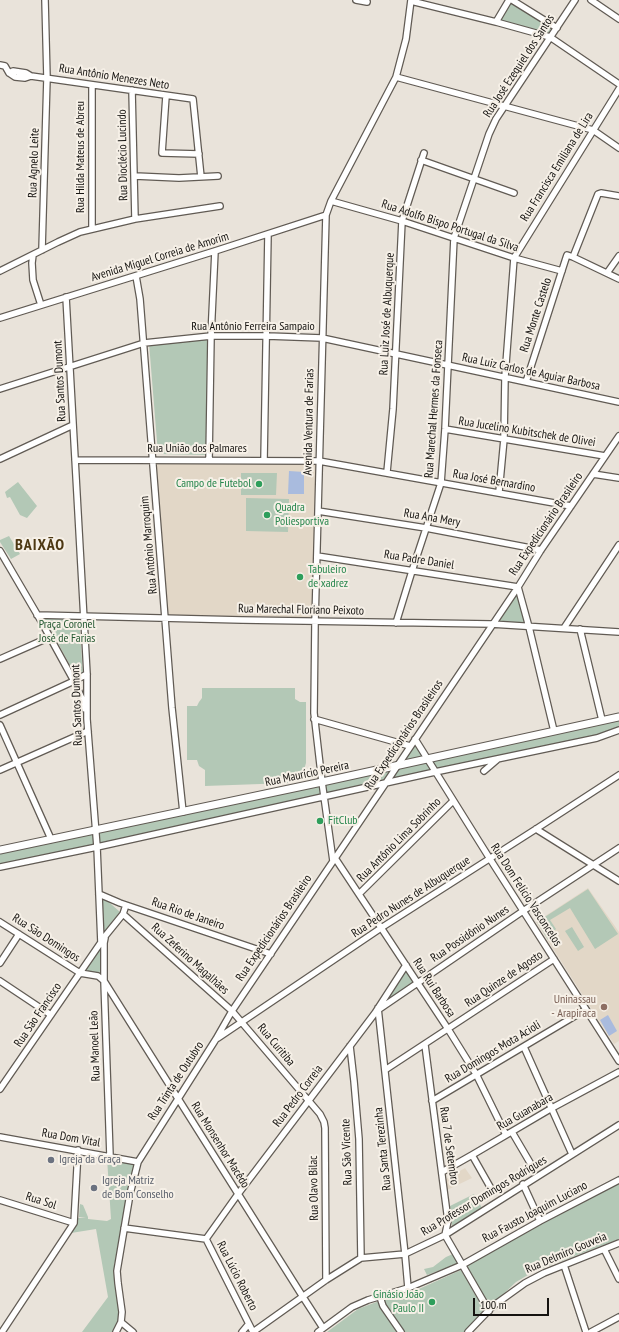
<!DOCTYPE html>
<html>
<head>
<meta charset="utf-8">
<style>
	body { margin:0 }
	#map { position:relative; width:619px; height:1332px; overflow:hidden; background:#e9e3da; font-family:"PT Sans Narrow",sans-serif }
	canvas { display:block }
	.scale { position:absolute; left:473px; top:1298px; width:76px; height:18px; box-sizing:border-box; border:2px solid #151310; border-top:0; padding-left:5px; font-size:12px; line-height:14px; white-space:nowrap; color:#151310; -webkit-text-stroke:3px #f6f0e7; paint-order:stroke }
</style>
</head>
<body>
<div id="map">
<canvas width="619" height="1332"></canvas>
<div class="scale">100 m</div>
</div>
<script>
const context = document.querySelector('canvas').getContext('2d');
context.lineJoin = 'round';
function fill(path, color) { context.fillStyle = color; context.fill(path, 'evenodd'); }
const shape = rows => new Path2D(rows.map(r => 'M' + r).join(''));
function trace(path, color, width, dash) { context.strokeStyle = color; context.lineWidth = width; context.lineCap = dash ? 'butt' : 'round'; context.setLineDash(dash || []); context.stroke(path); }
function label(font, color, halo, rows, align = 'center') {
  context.font = font + ' "PT Sans Narrow",sans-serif'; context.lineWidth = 4; context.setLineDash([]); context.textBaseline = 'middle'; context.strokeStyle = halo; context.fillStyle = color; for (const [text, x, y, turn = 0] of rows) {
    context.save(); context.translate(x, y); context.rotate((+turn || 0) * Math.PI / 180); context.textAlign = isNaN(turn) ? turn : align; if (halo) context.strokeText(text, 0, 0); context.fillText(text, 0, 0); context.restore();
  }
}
fill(shape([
	[153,459,319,461,315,622,166,618],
	[588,888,619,932,619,1041,614,1044,536,922],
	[465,1168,472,1178,447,1190,446,1179]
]), '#e2d7c7');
fill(shape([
	[509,0,557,28,550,37,496,22],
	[208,339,206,455,158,454,149,343],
	[241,473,277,473,276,495,241,495],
	[18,482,37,506,27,518,20,515,10,497,7,498,5,492],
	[246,498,289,499,288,532,246,531],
	[9,536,20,554,11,559,0,542,0,540],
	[516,591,526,623,496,621],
	[79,618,83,674,75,677,72,669,45,619],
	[202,688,295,688,295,699,300,702,306,702,306,763,303,773,299,776,288,780,288,783,205,786,205,770,199,766,197,760,187,760,187,706,197,706,199,702,202,698],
	[619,717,619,730,597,738,0,867,0,850,397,765,415,739,427,758],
	[588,889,618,934,595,949,570,908,550,920,556,929,554,931,556,934,548,940,537,922],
	[102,896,120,912,104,932],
	[572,927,584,947,578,951,565,931],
	[103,941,101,971,97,973,84,971],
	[406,965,417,983,378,1010],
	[107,1158,135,1163,114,1266,120,1313,119,1321,112,1332,82,1332,108,1297,96,1229,71,1233,77,1224,78,1218,86,1218,79,1217,80,1204,83,1205,88,1217,88,1219,107,1221,111,1219],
	[619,1182,619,1239,533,1272,516,1282,489,1308,465,1264],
	[474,1194,482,1208,452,1226,450,1206],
	[453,1254,459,1263,427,1275,424,1269,433,1267,446,1257],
	[461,1270,484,1310,464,1332,327,1332,358,1309,379,1301,410,1293]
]), '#b3c8b6');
fill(shape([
	[289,471,304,472,304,494,288,494],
	[608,1015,617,1031,609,1036,600,1020]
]), '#a9bbde');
const minor = shape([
	[356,0,367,2],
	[512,0,557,28],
	[591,0,619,19],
	[411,1,496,22,550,37,619,84],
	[496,22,509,0],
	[0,65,5,66,9,73,15,77,25,78,31,76],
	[9,73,13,71,26,73,31,76,193,99,201,177],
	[396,77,593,130,619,148],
	[92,85,92,229],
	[132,90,135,219],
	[166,96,162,153,199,154],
	[421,160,514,193],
	[135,176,179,178,218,176],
	[331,201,402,221,514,258,562,271],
	[42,250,47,78,45,0],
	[33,255,32,263,33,280,41,305],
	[573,257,598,194,601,193,619,196],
	[0,271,58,242,80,232,135,219,220,206],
	[607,273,619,256],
	[136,276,140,299,172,708,183,812],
	[66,297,87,674,87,719,97,847,101,943],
	[0,318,215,251,326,215],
	[526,382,566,258,567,255,573,257,619,279],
	[0,389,144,343,211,336,267,336,322,338,619,402],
	[445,429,605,456],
	[0,459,73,425],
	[75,460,319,461,571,506],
	[209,460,211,336,215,251],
	[264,460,268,234],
	[387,472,393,409,402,221,424,153],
	[593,474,619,478],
	[499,492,504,439,505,377,514,258,619,89],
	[318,511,426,528,541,550],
	[0,551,41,621,74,681,83,701,85,709],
	[317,556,518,587,529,627,554,731],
	[37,615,242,620,491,624,619,632],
	[396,623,412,571,441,483,445,429,454,238,489,134,496,119,575,0],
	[564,628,619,545],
	[580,629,602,720],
	[0,659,50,637],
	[0,715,74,681,87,674],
	[314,719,410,746],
	[0,725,51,839],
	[415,739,490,859,619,1061],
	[0,770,88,731],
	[484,771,498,759],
	[536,829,619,881],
	[335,858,448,1029,476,1074,506,1135],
	[333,861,322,782,314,713,315,622,326,215,331,201,396,77,406,39,411,0],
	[0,867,97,847,435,772,597,738,619,730],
	[99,894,120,903,271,954],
	[359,894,453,801],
	[123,914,232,1011,320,1114,324,1122,325,1128,326,1280],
	[0,922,80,973,98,976,104,981,303,1297,323,1328],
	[105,938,104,943,104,981,110,1156],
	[0,963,19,934],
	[0,981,51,1015],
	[378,1008,405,1254,408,1288],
	[378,1010,523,911,619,848],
	[218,1038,381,928,536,829,619,775],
	[425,1045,448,1221,445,1235,489,1311],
	[350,1046,354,1081,359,1139,361,1258],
	[524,1047,572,1154],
	[385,1070,554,959],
	[0,1089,106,935,123,914,126,905],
	[432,1101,585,1010],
	[512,1132,532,1166],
	[0,1137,138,1162],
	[472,1155,493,1192],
	[442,1172,472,1155,552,1108,619,1072],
	[523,1184,540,1221],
	[0,1200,74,1223],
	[124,1228,206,1239],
	[206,1239,253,1332,326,1280,361,1258,405,1254,445,1235,619,1125],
	[206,1239,238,1194,375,1013,406,965],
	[604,1249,619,1279],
	[564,1265,586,1332],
	[380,1297,383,1306,401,1332],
	[121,1322,133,1332],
	[2,1332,74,1223,78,1150],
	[116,1332,121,1322,122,1312,118,1283,117,1271,130,1194,138,1162,216,1039,232,1011,518,587,541,550,619,436],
	[242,1332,247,1326],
	[318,1332,352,1307,368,1300,408,1288,462,1265,540,1221,619,1180],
	[468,1332,493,1306,525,1283,544,1273,619,1243],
	[591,1332,619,1317]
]);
const major = shape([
	[0,850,322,782,619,717]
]);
trace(minor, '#615b54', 8);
trace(major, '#615b54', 9);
trace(minor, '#fff', 5.5);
trace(major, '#fff', 7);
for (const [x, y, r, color] of [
	[259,484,4,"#2e9e5b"],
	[267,515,4,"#2e9e5b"],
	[300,577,4,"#2e9e5b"],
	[320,821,4,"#2e9e5b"],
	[604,1007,4,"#8d6e63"],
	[51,1160,4,"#6b7280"],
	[94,1188,4,"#6b7280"],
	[432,1302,4,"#2e9e5b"]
]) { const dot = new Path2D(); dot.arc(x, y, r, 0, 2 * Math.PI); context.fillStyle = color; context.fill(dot); trace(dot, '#f6f0e7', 1.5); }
label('12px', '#151310', '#f6f0e7', [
	["Rua José Ezequiel dos Santos",519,66,-57],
	["Rua Antônio Menezes Neto",114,77,9],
	["Rua Dioclécio Lucindo",123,155,-91],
	["Rua Hilda Mateus de Abreu",81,157,-90],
	["Rua Agnelo Leite",34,163,-88],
	["Rua Francisca Emiliana de Lira",557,167,-58],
	["Rua Adolfo Bispo Portugal da Silva",450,226,18],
	["Avenida Miguel Correia de Amorim",160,257,-17],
	["Rua Luiz José de Albuquerque",387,314,-87],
	["Rua Monte Castelo",536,315,-72],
	["Rua Antônio Ferreira Sampaio",253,327],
	["Rua Luiz Carlos de Aguiar Barbosa",531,372,12],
	["Rua Santos Dumont",60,381,-93],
	["Rua Marechal Hermes da Fonseca",434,409,-86],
	["Avenida Ventura de Farias",309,422,-89],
	["Rua Jucelino Kubitschek de Olivei",527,432,9],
	["Rua União dos Palmares",197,449],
	["Rua José Bernardino",494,481,10],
	["Rua Ana Mery",432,518,10],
	["Rua Expedicionário Brasileiro",546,524,-56],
	["Rua Antônio Marroquim",149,545,-95],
	["Rua Padre Daniel",419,560,9],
	["Rua Marechal Floriano Peixoto",301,610,1],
	["Rua Santos Dumont",77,705,-92],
	["Rua Expedicionários Brasileiros",404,735,-56],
	["Rua Maurício Pereira",307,774,-12],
	["Rua Antônio Lima Sobrinho",399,840,-45],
	["Rua Dom Felício Vasconcelos",526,895,57],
	["Rua Pedro Nunes de Albuquerque",411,897,-33],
	["Rua Rio de Janeiro",188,914,19],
	["Rua Expedicionários Brasileiro",274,928,-56],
	["Rua Possidônio Nunes",470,934,-34],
	["Rua São Domingos",46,938,33],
	["Rua Zeferino Magalhães",190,959,42],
	["Rua Quinze de Agosto",504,979,-34],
	["Rua Rui Barbosa",434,988,57],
	["Rua São Francisco",38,1015,-56],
	["Rua Curitiba",276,1045,50],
	["Rua Manoel Leão",95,1046,-92],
	["Rua Domingos Mota Acioli",493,1052,-31],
	["Rua Trinta de Outubro",176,1081,-57],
	["Rua Pedro Correia",298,1096,-53],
	["Rua Guanabara",525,1112,-30],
	["Rua Dom Vital",71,1138,10],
	["Rua Monsenhor Macêdo",220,1145,58],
	["Rua 7 de Setembro",449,1146,82],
	["Rua Santa Terezinha",383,1149,-96],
	["Rua São Vicente",347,1152,-92],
	["Rua Olavo Bilac",314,1188,-91],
	["Rua Professor Domingos Rodrigues",484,1196,-31],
	["Rua Sol",41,1201,18],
	["Rua Fausto Joaquim Luciano",535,1212,-28],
	["Rua Delmiro Gouveia",566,1253,-23],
	["Rua Lúcio Roberto",237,1276,63]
]);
label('12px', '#27864d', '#f6f0e7', [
	["Campo de Futebol",251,484,"right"],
	["Quadra",275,508],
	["Poliesportiva",275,522],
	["Tabuleiro",308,570],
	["de xadrez",308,584],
	["FitClub",328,821],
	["Ginásio João",424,1295,"right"],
	["Paulo II",424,1309,"right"]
], 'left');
label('12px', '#245831', '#f6f0e7', [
	["Praça Coronel",67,625],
	["José de Farias",67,639]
]);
label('12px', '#785e54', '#f6f0e7', [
	["Uninassau",596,1000],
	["- Arapiraca",596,1014]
], 'right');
label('12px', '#5b616d', '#f6f0e7', [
	["Igreja da Graça",59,1160],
	["Igreja Matriz",102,1181],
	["de Bom Conselho",102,1195]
], 'left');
context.letterSpacing = '1px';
label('bold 16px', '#4d3813', '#f6f0e7', [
	["BAIXÃO",40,545]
]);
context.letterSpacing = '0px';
</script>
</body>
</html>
